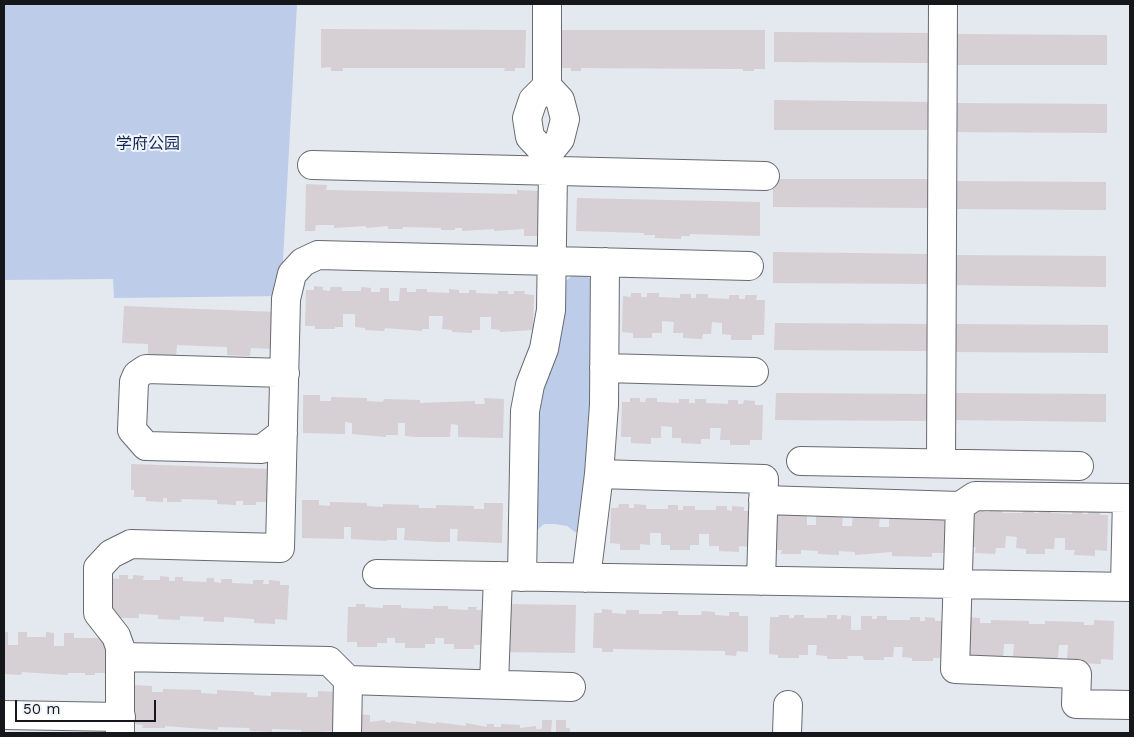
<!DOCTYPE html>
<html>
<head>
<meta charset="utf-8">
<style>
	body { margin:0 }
	#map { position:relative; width:1134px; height:737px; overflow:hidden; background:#e4e8ef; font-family:"Work Sans",sans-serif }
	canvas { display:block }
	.frame { position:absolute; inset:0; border:5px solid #16171a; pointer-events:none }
	.scale { position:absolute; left:15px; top:700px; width:141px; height:22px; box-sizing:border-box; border:2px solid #16171a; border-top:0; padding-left:6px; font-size:15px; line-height:18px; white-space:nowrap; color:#16171a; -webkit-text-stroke:4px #f1f5fc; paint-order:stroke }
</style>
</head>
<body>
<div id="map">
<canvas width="1134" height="737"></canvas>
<div class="frame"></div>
<div class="scale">50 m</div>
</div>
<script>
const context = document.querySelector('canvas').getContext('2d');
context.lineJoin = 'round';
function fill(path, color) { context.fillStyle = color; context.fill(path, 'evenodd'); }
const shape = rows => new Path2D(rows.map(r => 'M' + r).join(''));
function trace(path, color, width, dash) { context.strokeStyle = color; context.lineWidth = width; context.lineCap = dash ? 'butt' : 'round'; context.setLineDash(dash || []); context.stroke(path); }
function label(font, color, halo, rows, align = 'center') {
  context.font = font + ' "Work Sans","Noto Sans SC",sans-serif'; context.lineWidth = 4; context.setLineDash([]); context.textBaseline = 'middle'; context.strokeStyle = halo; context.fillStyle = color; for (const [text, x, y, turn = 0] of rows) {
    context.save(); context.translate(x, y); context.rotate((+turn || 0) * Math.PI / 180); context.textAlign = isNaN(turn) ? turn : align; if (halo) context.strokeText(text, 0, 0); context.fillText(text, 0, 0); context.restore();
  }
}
fill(shape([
	[4,4,297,4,281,296,114,298,113,279,4,280],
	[583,274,593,280,594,383,583,533,575,532,567,526,555,524,544,524,535,532,537,395,566,281,573,275]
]), '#bdcce9');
fill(shape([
	[321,29,526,30,525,68,515,68,515,71,504,71,505,68,343,68,343,71,331,71,331,67,321,68],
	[560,30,765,30,765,69,754,69,754,71,743,71,743,69,581,68,581,71,571,71,571,68,560,68],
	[774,32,931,33,931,63,774,62],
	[951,34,1107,35,1107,65,950,65],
	[774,100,931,102,931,130,774,130],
	[950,103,1107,104,1107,133,950,132],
	[773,179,930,179,930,208,773,207],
	[950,181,1106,182,1106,210,949,209],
	[306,184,327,185,326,190,517,194,517,190,538,191,537,236,524,236,524,229,494,231,494,229,462,231,462,228,455,228,455,230,441,230,441,228,403,227,403,229,388,229,388,226,366,228,366,226,334,228,334,225,316,225,315,231,305,231],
	[577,198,760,202,760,236,690,234,690,236,681,236,681,239,655,238,655,235,644,235,644,233,576,231],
	[773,252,930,254,929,284,773,283],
	[949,255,1106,256,1106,287,949,285],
	[314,286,323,287,323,290,330,291,330,287,342,287,342,291,361,291,361,287,371,288,371,292,380,292,380,288,389,288,389,301,399,301,400,288,407,288,407,292,416,292,416,289,427,289,427,292,449,293,449,289,459,290,459,293,469,293,469,290,476,290,476,293,498,294,498,291,508,291,508,294,514,294,514,291,525,291,524,294,534,295,533,330,500,332,500,330,491,329,491,317,480,317,480,330,472,330,472,333,452,332,452,330,442,329,443,316,429,316,429,329,422,329,422,331,385,328,384,331,365,330,365,328,355,327,355,314,343,314,343,327,335,327,335,329,315,329,315,326,305,326,306,290,314,290],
	[631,293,641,293,641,297,647,297,647,293,659,293,659,297,680,298,680,294,691,294,691,298,696,298,696,294,708,294,708,298,729,299,729,295,739,295,739,299,745,299,745,295,757,295,756,300,765,300,764,335,752,335,752,340,731,340,731,335,722,334,722,323,712,322,711,334,703,334,702,339,683,338,683,333,673,333,674,322,662,321,662,333,652,333,652,338,633,338,633,333,622,332,623,296,631,297],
	[124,306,276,312,274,349,251,348,250,356,227,355,227,347,177,345,176,356,148,355,148,344,122,343],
	[775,323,931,324,931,351,774,350],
	[953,324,1108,325,1108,353,953,352],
	[776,393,932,394,931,421,775,420],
	[953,393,1106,394,1106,422,953,420],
	[303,395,320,395,320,401,331,401,331,397,367,398,367,401,383,402,384,399,420,400,420,403,475,401,475,404,485,404,484,398,504,399,503,438,458,437,458,425,451,424,450,437,416,437,405,436,405,423,398,423,398,435,386,435,386,437,352,434,352,423,345,422,345,434,303,433],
	[630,398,640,398,640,402,645,402,646,398,657,398,657,402,679,403,679,399,689,399,689,403,695,403,695,399,706,399,706,403,728,404,728,400,738,400,738,404,743,404,744,400,755,401,755,405,763,405,762,440,750,440,750,445,730,445,730,440,720,440,721,428,710,428,710,439,701,439,701,444,681,443,681,438,672,438,672,427,661,426,661,438,651,438,651,444,631,443,631,437,621,437,622,402,630,402],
	[131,464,273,469,272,502,256,502,256,505,243,505,243,501,236,501,236,505,217,504,217,500,182,499,181,502,167,502,167,498,163,498,163,502,146,501,146,497,134,497,134,490,131,490],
	[302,500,319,500,319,505,330,506,330,502,367,503,367,506,383,507,383,504,419,505,419,508,436,508,436,505,474,506,474,509,484,509,484,503,503,503,502,543,457,541,458,529,450,529,450,542,438,542,404,540,405,528,397,528,397,540,386,540,386,541,351,539,351,527,344,527,344,539,302,538],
	[619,504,629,504,629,508,634,508,634,504,646,505,646,509,668,509,668,505,678,505,678,510,683,510,683,506,695,506,695,510,716,510,716,506,727,506,727,510,732,511,732,506,744,507,744,511,752,511,751,547,739,546,739,552,719,551,719,546,709,546,709,534,699,534,699,545,690,545,690,550,670,550,670,545,661,545,661,533,650,533,650,545,640,544,640,550,620,550,620,544,610,543,611,508,618,508],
	[974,508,984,508,984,512,990,512,990,508,1002,508,1002,513,1023,513,1024,509,1034,509,1034,513,1039,513,1039,509,1051,509,1051,513,1072,514,1072,510,1083,510,1082,514,1088,514,1088,510,1100,511,1100,515,1108,515,1107,551,1095,550,1095,556,1074,555,1075,550,1065,550,1065,538,1055,538,1054,549,1045,549,1045,554,1026,554,1026,549,1016,548,1017,537,1006,536,1005,548,996,548,995,554,975,553,976,547,966,547],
	[772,513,807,513,807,525,816,525,816,514,843,514,842,526,852,526,853,514,880,515,879,527,889,527,889,515,945,516,944,553,932,553,932,557,892,556,892,552,855,555,855,552,839,551,839,555,818,554,818,551,801,550,801,554,781,554,782,550,771,550],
	[119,575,128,575,128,579,133,579,133,575,144,576,143,580,160,580,160,576,169,577,169,581,175,581,175,577,183,577,183,581,206,582,207,578,214,578,214,582,221,583,221,579,232,579,232,583,253,584,253,580,264,580,263,584,269,584,269,580,280,581,280,585,289,585,287,620,275,619,275,624,254,623,254,619,224,617,224,622,203,621,204,617,180,616,180,620,158,619,158,615,139,614,139,618,118,618,118,614,108,613,109,578,119,579],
	[356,604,365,604,365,607,383,608,383,605,401,605,401,608,433,609,433,606,448,606,448,609,468,610,468,607,477,607,476,610,487,610,486,645,474,645,474,649,454,649,454,644,444,644,444,638,435,638,435,644,425,644,425,648,405,648,405,643,395,643,395,638,387,638,387,643,377,643,377,647,357,647,357,642,347,642,348,607,356,607],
	[505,604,576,605,575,653,504,652],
	[602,609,612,610,612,613,626,614,626,610,639,610,639,614,662,614,662,611,678,611,678,615,701,615,702,611,715,612,715,615,729,616,729,612,739,612,739,616,748,616,748,652,737,651,736,656,725,655,725,651,613,649,613,652,602,652,602,648,593,648,594,613,602,613],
	[779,615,789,615,789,618,794,618,794,615,804,615,804,618,827,618,827,615,837,615,837,619,841,619,841,615,851,616,851,630,861,630,861,616,872,616,872,619,877,619,877,616,887,616,887,620,910,620,910,617,920,617,920,621,925,621,925,617,935,618,935,621,944,621,943,658,933,658,933,661,912,661,912,658,902,657,903,647,894,647,893,657,884,657,884,660,864,660,863,656,847,656,848,659,827,659,827,656,816,655,817,645,808,645,808,655,799,655,799,658,778,658,778,655,769,654,770,617,779,617],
	[962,617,980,618,980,623,991,623,991,620,1029,621,1029,624,1045,624,1045,621,1084,622,1084,625,1094,625,1094,620,1114,621,1113,660,1101,659,1101,664,1079,663,1079,659,1067,659,1068,645,1059,645,1058,658,1047,658,1047,663,1024,662,1024,658,1013,657,1014,644,1004,644,1003,657,961,656],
	[4,632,8,632,8,645,18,645,18,632,27,632,27,637,46,637,46,632,54,633,54,646,64,646,64,633,74,633,74,638,98,638,98,633,106,633,106,673,95,673,95,675,85,675,85,673,68,673,68,675,22,672,21,675,4,674],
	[134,685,152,686,152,692,163,692,163,689,201,690,201,693,217,694,217,690,254,692,254,695,271,696,271,692,307,693,307,697,318,697,318,691,337,692,336,731,301,733,301,730,272,729,272,732,250,731,249,728,218,727,218,730,165,726,165,728,142,728,143,725,133,724],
	[353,714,370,715,370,722,385,720,385,722,391,723,391,721,416,724,416,721,436,724,436,722,466,726,466,723,487,727,487,724,494,724,494,727,501,727,501,724,520,725,520,728,536,726,536,729,542,729,542,720,552,720,551,733,352,733],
	[556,720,566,720,566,728,570,728,570,733,556,733]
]), '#d6cfd3');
const minor = shape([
	[547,155,530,137,527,118,533,100,547,86],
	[312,165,765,176],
	[546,171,547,155,560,139,565,119,560,100,547,86,547,4],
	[604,368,754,372],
	[283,433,262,449,146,446,132,430,134,382,137,375,146,369,285,373],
	[801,461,1079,466],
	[941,463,943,4],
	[599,474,764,479,761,581],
	[763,500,960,506,955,669,1077,674,1076,704,1130,705],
	[960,506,975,496,1127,498,1125,586],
	[377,574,1130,587],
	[522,577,525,411,530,385,544,349,551,310,553,171],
	[586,578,599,474,604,405,605,262],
	[121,657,329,661,348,680,571,687],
	[494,684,498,576],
	[4,715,121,717],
	[120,733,120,647,116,636,98,613,98,568,111,554,131,544,280,548,286,299,292,274,303,262,318,255,749,266],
	[347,733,348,680],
	[787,733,788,705]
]);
trace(minor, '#676a70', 30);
trace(minor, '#fff', 28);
label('16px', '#132751', '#f1f5fc', [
	["学府公园",148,144]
]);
</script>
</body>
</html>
